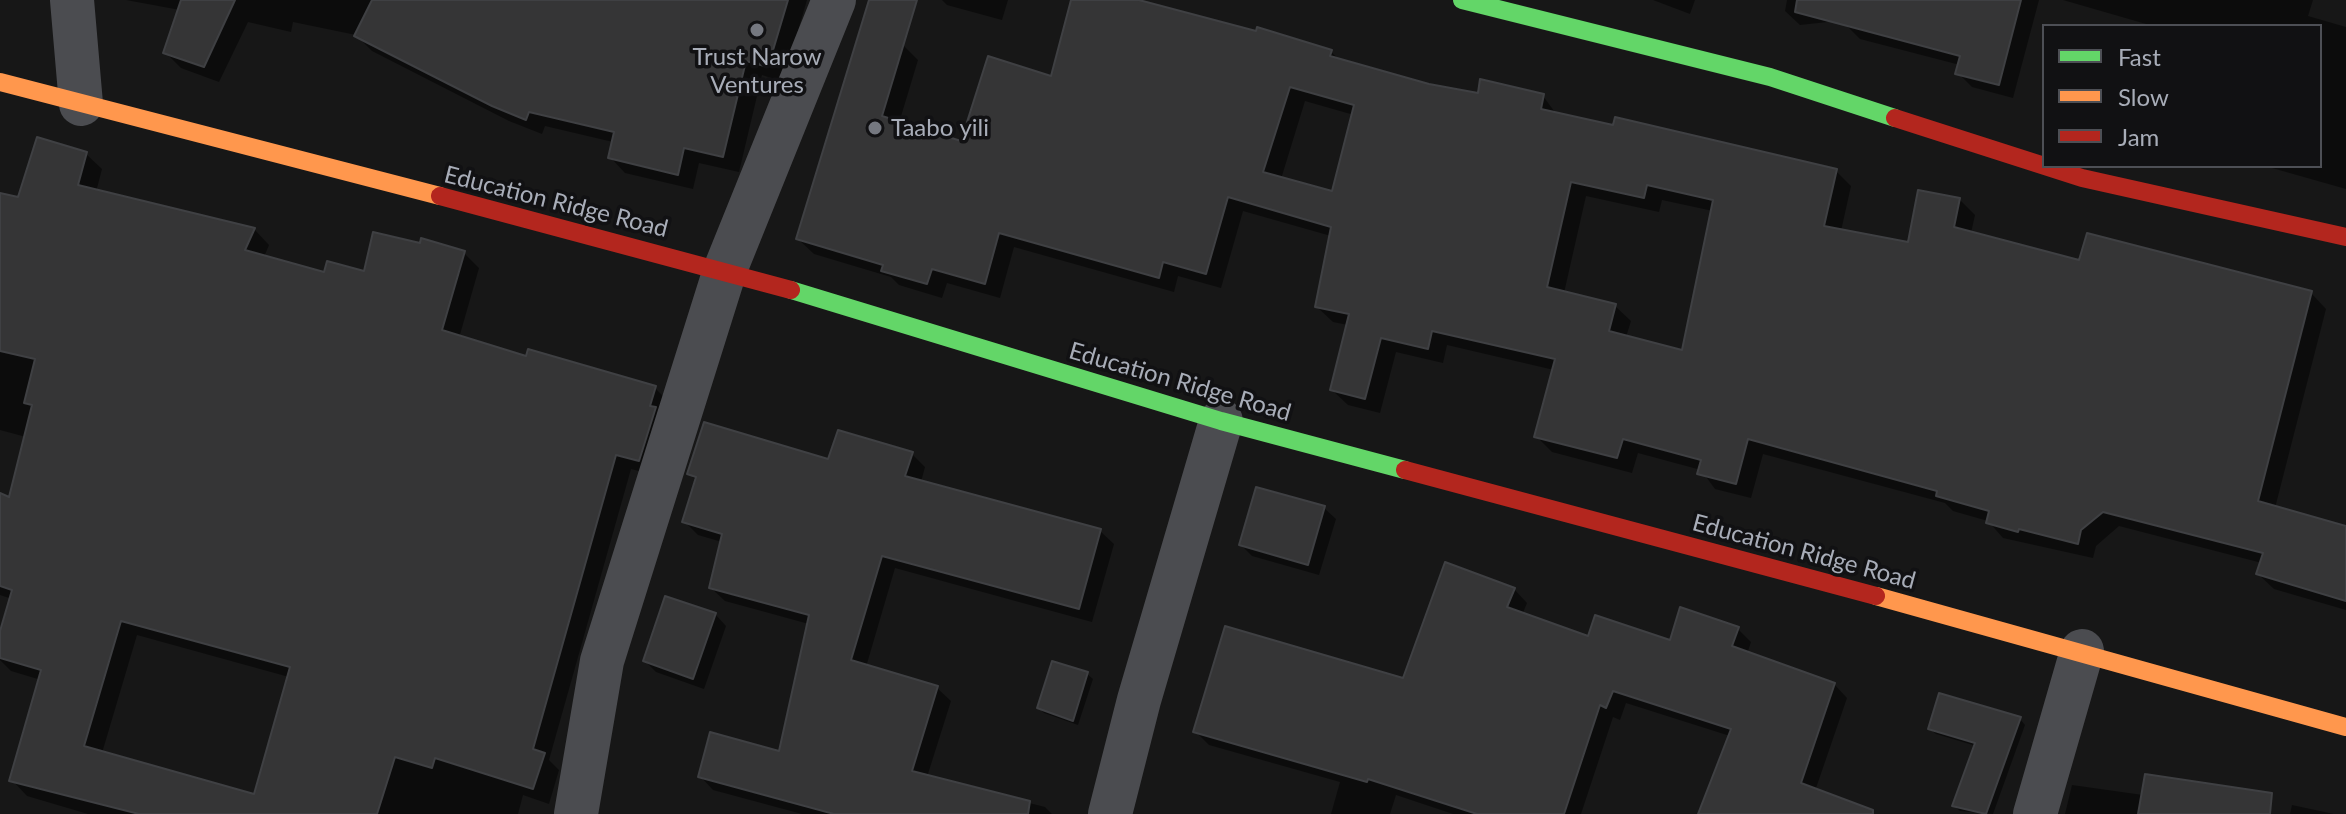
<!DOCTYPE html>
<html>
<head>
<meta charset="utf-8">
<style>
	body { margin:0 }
	#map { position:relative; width:2346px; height:814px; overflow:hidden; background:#171717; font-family:Lato,sans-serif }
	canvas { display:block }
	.legend { position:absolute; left:2042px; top:24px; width:280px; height:144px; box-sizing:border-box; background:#111113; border:2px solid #4d4f55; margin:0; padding:10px 14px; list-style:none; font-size:24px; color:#a8adb8 }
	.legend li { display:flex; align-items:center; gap:16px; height:40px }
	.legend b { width:40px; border:2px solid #4d4f55 }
</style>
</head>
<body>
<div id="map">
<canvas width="2346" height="814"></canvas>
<ul class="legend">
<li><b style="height:10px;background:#63d668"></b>Fast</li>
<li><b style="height:10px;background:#ff974d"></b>Slow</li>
<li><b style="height:10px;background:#b3261e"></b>Jam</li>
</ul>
</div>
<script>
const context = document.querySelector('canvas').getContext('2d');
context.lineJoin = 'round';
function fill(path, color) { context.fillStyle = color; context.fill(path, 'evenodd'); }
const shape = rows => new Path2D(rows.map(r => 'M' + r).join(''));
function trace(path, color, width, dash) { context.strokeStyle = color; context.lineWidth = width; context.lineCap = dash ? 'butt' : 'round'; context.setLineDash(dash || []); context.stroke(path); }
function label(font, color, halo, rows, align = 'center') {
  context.font = font + ' Lato,sans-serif'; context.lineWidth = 7; context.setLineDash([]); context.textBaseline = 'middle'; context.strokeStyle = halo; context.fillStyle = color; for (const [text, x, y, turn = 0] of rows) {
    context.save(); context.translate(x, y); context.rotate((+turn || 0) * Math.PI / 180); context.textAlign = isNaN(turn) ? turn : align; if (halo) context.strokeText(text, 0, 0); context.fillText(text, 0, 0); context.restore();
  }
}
fill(shape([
	[126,0,807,0,783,82,762,75,739,172,699,163,693,189,625,173,610,157,613,142,545,126,542,134,509,121,372,51,356,35,293,22,291,32,248,22,219,82,181,68,165,52,180,10],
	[942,0,1008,0,1002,20,947,5],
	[1073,0,1131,0,1331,52,1340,60,1429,86,1479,95,1543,96,1557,115,1836,171,1851,186,1841,231,1910,245,1959,199,1975,215,1971,233,2081,263,2311,293,2326,309,2275,508,2346,528,2346,610,2274,589,2258,574,2262,563,2119,526,2096,546,2093,558,2003,538,1988,521,1953,511,1945,503,1763,454,1751,498,1715,489,1701,470,1638,453,1632,473,1552,452,1536,436,1554,370,1447,345,1443,363,1396,352,1380,413,1348,405,1332,390,1348,325,1333,322,1317,307,1331,236,1243,211,1221,288,1178,276,1174,292,1014,247,1000,298,947,283,942,298,899,285,891,277,814,254,798,239,903,45,918,60,899,123,962,143,1052,78],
	[1305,101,1354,115,1334,194,1281,179],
	[1586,196,1659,212,1662,200,1713,211,1683,352,1626,337,1631,321,1615,306,1564,293],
	[1653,0,1695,0,1690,14],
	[1787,0,2039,0,2013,98,1972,87,1958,73,1960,65,1860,39,1845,24,1846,20,1800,25,1785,11],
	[2063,0,2313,0,2308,16,2346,27,2346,189,2265,166,2320,166,2320,26,2153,26],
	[86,154,102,169,96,192,254,229,269,245,264,257,326,274,365,274,464,253,479,268,459,338,528,358,655,388,670,403,654,475,631,469,549,760,559,770,549,804,523,795,518,814,88,814,27,796,12,780,41,680,11,671,0,660,0,639,12,599,0,595,0,509,11,499,26,437,0,430,0,195,20,199],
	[137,635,289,677,256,797,102,753],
	[912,454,925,467,921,482,1100,531,1114,544,1092,622,895,568,866,667,937,688,951,701,927,777,1045,807,1052,814,802,814,713,790,700,776,781,753,809,624,725,601,711,588,722,542,698,535,684,521,697,481,689,474],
	[1257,490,1324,508,1336,519,1319,575,1252,556,1241,545],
	[1514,589,1527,603,1522,615,1589,639,1671,643,1737,628,1751,642,1747,654,1834,684,1847,698,1815,791,1859,814,1700,814,1730,736,1626,703,1620,720,1613,717,1581,814,1453,814,1396,795,1390,814,1331,814,1340,782,1209,745,1196,732,1405,680],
	[715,614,726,626,704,689,656,672,645,661],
	[1087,674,1093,679,1078,725,1044,713,1039,708],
	[2020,719,2025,725,1993,814,1960,811,1954,806,1976,746,1936,734,1930,729],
	[2072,785,2143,795,2254,814,2065,814],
	[2292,805,2334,814,2290,814]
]), '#0007');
const building = shape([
	[181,0,235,0,204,67,163,53,181,0],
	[372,0,788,0,768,67,746,61,723,157,684,148,678,175,608,158,614,132,529,112,526,120,492,106,354,36,372,0],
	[869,0,917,0,882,116,961,141,988,56,1051,76,1071,0,1139,0,1256,31,1257,27,1332,50,1330,56,1429,84,1478,93,1480,79,1544,94,1541,109,1613,125,1615,117,1837,169,1824,226,1908,242,1918,190,1960,198,1954,227,2079,260,2087,233,2312,291,2258,501,2346,526,2346,601,2256,574,2263,553,2103,512,2081,530,2078,544,2019,529,2018,532,1986,523,1989,511,1936,496,1937,491,1748,439,1736,484,1697,474,1701,460,1623,439,1617,458,1534,437,1555,359,1432,331,1428,349,1381,338,1365,399,1330,390,1349,314,1315,307,1331,227,1228,197,1206,274,1163,262,1159,278,999,233,985,284,932,269,927,284,881,271,883,265,796,239,869,0],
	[1290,87,1354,105,1332,191,1263,172,1290,87],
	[1571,182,1644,198,1647,185,1713,200,1682,350,1609,331,1616,304,1547,287,1571,182],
	[1797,0,2021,0,1999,85,1955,74,1960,56,1795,12,1797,0],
	[37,137,87,152,78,185,255,228,245,250,324,272,327,261,364,271,373,232,420,243,421,238,465,251,442,330,526,356,528,349,656,386,650,406,656,407,639,461,616,455,533,749,545,753,533,789,435,758,432,768,395,757,377,814,139,814,9,781,41,670,0,658,0,631,12,590,0,586,0,493,9,497,32,405,24,403,35,359,0,351,0,193,18,197,37,137],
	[121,621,290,667,254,794,84,746,121,621],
	[704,422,828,459,838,430,913,452,905,476,1101,529,1079,609,882,556,851,660,938,686,912,771,1030,801,1028,814,834,814,698,777,710,732,779,751,809,615,709,588,722,534,682,522,696,477,687,474,704,422],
	[1256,487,1325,506,1308,565,1239,545,1256,487],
	[1445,562,1515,588,1507,607,1588,636,1595,615,1670,640,1680,607,1739,627,1732,646,1835,683,1801,783,1873,810,1873,814,1698,814,1731,729,1613,691,1606,708,1600,705,1564,814,1477,814,1368,779,1367,782,1193,732,1225,626,1403,678,1445,562],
	[665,596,716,613,693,679,643,661,665,596],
	[1052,661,1088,672,1073,721,1037,708,1052,661],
	[1939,693,2021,717,1986,814,1952,806,1975,743,1928,729,1939,693],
	[2145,774,2272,793,2270,814,2138,814,2145,774]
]);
fill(building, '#353536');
trace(building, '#3f4043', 2);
trace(shape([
	[72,0,81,104],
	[576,814,602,661,725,270,834,0],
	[1110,814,1139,700,1221,421],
	[2035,814,2082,651]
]), '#4b4c50', 44);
trace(shape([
	[1462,0,1770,77,1895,118],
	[791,290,1221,421,1405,470]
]), '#63d668', 18);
trace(shape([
	[0,82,440,196],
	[1876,596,2346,727]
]), '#ff974d', 18);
trace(shape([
	[1895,118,2082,178,2346,237],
	[440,196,791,290],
	[1405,470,1876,596]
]), '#b3261e', 18);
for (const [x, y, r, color] of [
	[757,30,8,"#757880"],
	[875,128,8,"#757880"]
]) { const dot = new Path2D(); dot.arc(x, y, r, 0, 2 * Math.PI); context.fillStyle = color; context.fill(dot); trace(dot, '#111113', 3); }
label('24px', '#a8adb8', '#111113', [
	["Trust Narow",757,57],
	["Ventures",757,85],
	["Taabo yili",891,128,"left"]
]);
label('24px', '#a8adb8', '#111113', [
	["Education Ridge Road",556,202,14],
	["Education Ridge Road",1180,382,16],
	["Education Ridge Road",1804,552,15]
]);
</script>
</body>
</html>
